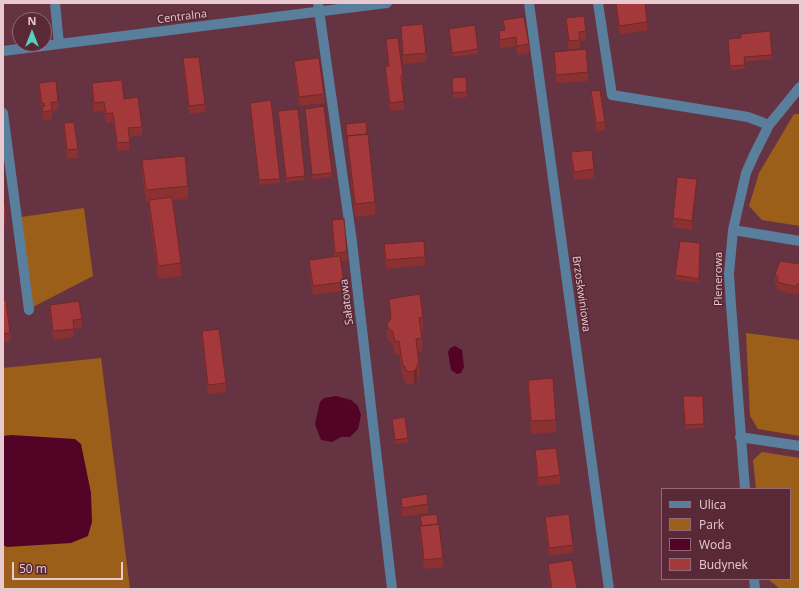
<!DOCTYPE html>
<html>
<head>
<meta charset="utf-8">
<style>
	body { margin:0 }
	#map { position:relative; width:803px; height:592px; overflow:hidden; background:#653341; font-family:"Open Sans",sans-serif }
	canvas { display:block }
	.frame { position:absolute; inset:0; border:4px solid #e8c9cf; pointer-events:none }
	.legend { position:absolute; left:661px; top:488px; width:130px; height:92px; box-sizing:border-box; background:#592937; border:1px solid #926974; margin:0; padding:5px 7px; list-style:none; font-size:12px; color:#e8c9cf }
	.legend li { display:flex; align-items:center; gap:8px; height:20px }
	.legend b { width:20px; border:1px solid #926974 }
	.north { position:absolute; left:12px; top:12px; width:40px; height:40px; box-sizing:border-box; background:#592937; border:1px solid #926974; border-radius:50%; rotate:0deg; font-size:11px; font-weight:700; line-height:16px; text-align:center; color:#e8c9cf }
	.north::after { content:''; display:block; margin:auto; width:14px; height:18px; background:#59cebe; clip-path:polygon(50% 0,100% 100%,50% 72%,0 100%) }
	.scale { position:absolute; left:12px; top:562px; width:111px; height:18px; box-sizing:border-box; border:2px solid #e8c9cf; border-top:0; padding-left:5px; font-size:12px; line-height:14px; white-space:nowrap; color:#e8c9cf; -webkit-text-stroke:3px #592937; paint-order:stroke }
</style>
</head>
<body>
<div id="map">
<canvas width="803" height="592"></canvas>
<div class="frame"></div>
<ul class="legend">
<li><b style="height:5px;background:#597f9d"></b>Ulica</li>
<li><b style="height:11px;background:#9c5f1a"></b>Park</li>
<li><b style="height:11px;background:#530325"></b>Woda</li>
<li><b style="height:11px;background:#a3393a"></b>Budynek</li>
</ul>
<div class="north">N</div>
<div class="scale">50 m</div>
</div>
<script>
const context = document.querySelector('canvas').getContext('2d');
context.lineJoin = 'round';
function fill(path, color) { context.fillStyle = color; context.fill(path, 'evenodd'); }
const shape = rows => new Path2D(rows.map(r => 'M' + r).join(''));
function trace(path, color, width, dash) { context.strokeStyle = color; context.lineWidth = width; context.lineCap = dash ? 'butt' : 'round'; context.setLineDash(dash || []); context.stroke(path); }
function label(font, color, halo, rows, align = 'center') {
  context.font = font + ' "Open Sans",sans-serif'; context.lineWidth = 3.5; context.setLineDash([]); context.textBaseline = 'middle'; context.strokeStyle = halo; context.fillStyle = color; for (const [text, x, y, turn = 0] of rows) {
    context.save(); context.translate(x, y); context.rotate((+turn || 0) * Math.PI / 180); context.textAlign = isNaN(turn) ? turn : align; if (halo) context.strokeText(text, 0, 0); context.fillText(text, 0, 0); context.restore();
  }
}
fill(shape([
	[794,114,800,114,800,226,762,220,749,206,759,173],
	[84,208,93,276,33,307,21,217],
	[746,333,800,340,800,436,758,429,750,416],
	[101,358,130,589,3,589,3,368],
	[762,452,800,458,800,589,780,589,768,579,790,579,790,489,756,489,753,460]
]), '#9c5f1a');
fill(shape([
	[455,346,462,350,464,367,461,373,457,374,451,370,448,352,450,348],
	[336,396,351,400,358,406,361,415,358,429,350,437,341,437,332,442,321,440,315,424,320,402,324,398],
	[11,435,75,439,81,444,91,493,92,522,88,536,71,543,7,547,3,545,3,436]
]), '#530325');
trace(shape([
	[55,3,59,44],
	[318,3,352,242,392,589],
	[529,3,609,589],
	[598,3,612,95,748,117,769,125],
	[3,51,387,3],
	[3,113,29,310],
	[733,230,800,241],
	[740,437,800,446],
	[745,489,731,305,729,274,733,230,746,173,754,155,769,125,800,87],
	[754,579,755,589]
]), '#597f9d', 10);
fill(shape([
	[616,3,645,3,647,22,647,31,619,34,616,9],
	[566,18,586,31,586,40,580,41,580,48,569,50,566,27],
	[503,20,529,44,529,53,517,55,516,46,500,48,499,40,499,31,504,31],
	[401,26,426,53,426,62,403,64,401,35],
	[449,29,478,49,478,54,452,57],
	[386,39,403,76,403,85,402,85,404,101,404,109,390,111,385,75,385,66,388,66,386,48],
	[728,39,772,55,772,59,745,62,745,69,730,70],
	[554,52,588,72,588,81,556,83,554,61],
	[183,58,205,104,205,112,189,114,183,67],
	[294,61,324,94,324,103,299,106,294,70],
	[452,82,467,92,467,97,453,98],
	[39,83,58,102,58,110,52,111,52,119,43,120,39,92],
	[92,83,124,99,142,127,142,135,129,137,130,150,117,151,113,122,106,123,104,111,94,112,92,92],
	[591,91,605,122,605,130,596,132,591,100],
	[250,103,280,179,280,183,259,185],
	[305,109,332,173,332,177,312,179],
	[278,111,305,176,305,180,286,182],
	[64,123,78,149,78,158,67,159,64,132],
	[346,124,375,202,375,215,355,217,346,133],
	[571,152,594,169,594,178,574,180,571,161],
	[142,160,188,186,188,199,173,200,181,263,181,276,158,279,149,212,149,203,146,203,142,173],
	[697,188,692,230,673,227,673,218],
	[3,192,6,212,6,225,3,225],
	[332,220,347,252,347,261,341,261,344,282,344,291,313,295,309,269,309,260,334,256,332,228],
	[700,243,699,283,675,280,675,275],
	[384,244,425,257,425,265,386,269,384,253],
	[800,264,800,294,797,293,797,295,777,290,777,285,775,283,775,274],
	[389,299,423,317,423,330,421,331,422,338,422,351,418,352,419,364,419,377,417,377,417,381,414,384,409,385,405,382,405,379,403,379,399,354,395,355,393,344,388,341,387,336,387,323,390,320],
	[3,300,10,333,10,342,3,342],
	[50,305,82,319,82,328,74,329,74,337,53,340,50,313],
	[202,331,226,383,226,392,208,394,202,340],
	[528,380,556,420,556,432,531,434,528,393],
	[683,396,704,424,704,428,685,429],
	[392,419,408,438,408,443,395,444],
	[535,450,560,475,560,484,538,486,535,459],
	[401,498,428,504,428,513,402,517,401,506],
	[420,516,443,558,443,567,424,569,420,535,420,526,421,526],
	[545,517,573,545,573,553,549,556,545,526],
	[548,564,577,589,550,589,548,573]
]), '#8c3132');
fill(shape([
	[697,179,697,188,692,230,692,221],
	[417,368,417,381,414,384,414,371]
]), '#722829');
const building = shape([
	[616,3,645,3,647,22,619,26,616,3],
	[584,16,586,31,579,32,580,40,569,41,566,18,584,16],
	[524,17,529,44,517,46,516,37,500,40,499,31,505,30,503,20,524,17],
	[423,24,426,53,403,55,401,26,423,24],
	[475,25,478,49,452,53,449,29,475,25],
	[770,31,772,55,744,57,745,65,730,66,728,39,741,38,741,34,770,31],
	[398,38,403,76,401,76,404,101,390,103,385,66,389,66,386,39,398,38],
	[586,49,588,72,556,75,554,52,586,49],
	[199,57,205,104,189,106,183,58,199,57],
	[319,58,324,94,299,97,294,61,319,58],
	[466,77,467,92,453,93,452,78,466,77],
	[122,80,124,99,138,97,142,127,128,128,130,142,117,143,113,113,106,114,104,102,94,103,92,83,122,80],
	[56,81,58,102,51,102,52,110,43,112,42,106,45,106,44,103,42,104,39,83,56,81],
	[600,90,605,122,596,123,591,91,600,90],
	[271,100,280,179,259,180,250,103,271,100],
	[324,106,332,173,312,175,305,109,324,106],
	[298,109,305,176,286,178,278,111,298,109],
	[74,122,78,149,67,150,64,123,74,122],
	[366,122,367,134,347,136,347,140,346,124,366,122],
	[368,134,375,202,355,204,347,136,368,134],
	[592,150,594,169,574,172,571,152,592,150],
	[185,156,188,186,146,190,142,160,185,156],
	[677,177,697,179,692,221,673,218,677,177],
	[3,192,6,212,3,212,3,192],
	[172,197,181,263,158,266,149,200,172,197],
	[344,219,347,252,335,253,332,220,344,219],
	[424,241,425,257,386,260,384,244,424,241],
	[680,241,700,243,699,279,675,275,680,241],
	[340,256,344,282,313,286,309,260,340,256],
	[780,261,800,264,800,285,797,284,797,287,777,282,778,277,775,274,780,261],
	[420,294,423,317,419,318,422,338,416,339,419,364,417,365,417,368,414,371,409,372,405,369,405,366,403,367,399,341,395,342,393,332,388,328,387,323,391,319,389,299,420,294],
	[3,300,6,300,10,333,3,334,3,300],
	[79,301,82,319,73,320,74,329,53,331,50,305,79,301],
	[219,329,226,383,208,385,202,331,219,329],
	[553,378,556,420,531,421,528,380,553,378],
	[683,396,703,396,704,424,685,425,683,396],
	[405,417,408,438,395,440,392,419,405,417],
	[556,448,560,475,538,478,535,450,556,448],
	[427,494,428,504,402,508,401,498,427,494],
	[437,514,438,524,422,526,420,516,437,514],
	[569,514,573,545,549,548,545,517,569,514],
	[439,524,443,558,424,560,420,526,439,524],
	[572,560,577,589,552,589,548,564,572,560]
]);
fill(building, '#a3393a');
trace(building, '#722829', 1);
label('11px', '#e8c9cf', '#592937', [
	["Centralna",182,17,-7],
	["Plenerowa",719,279,-90],
	["Brzoskwiniowa",581,294,82],
	["Sałatowa",347,302,-97]
]);
</script>
</body>
</html>
